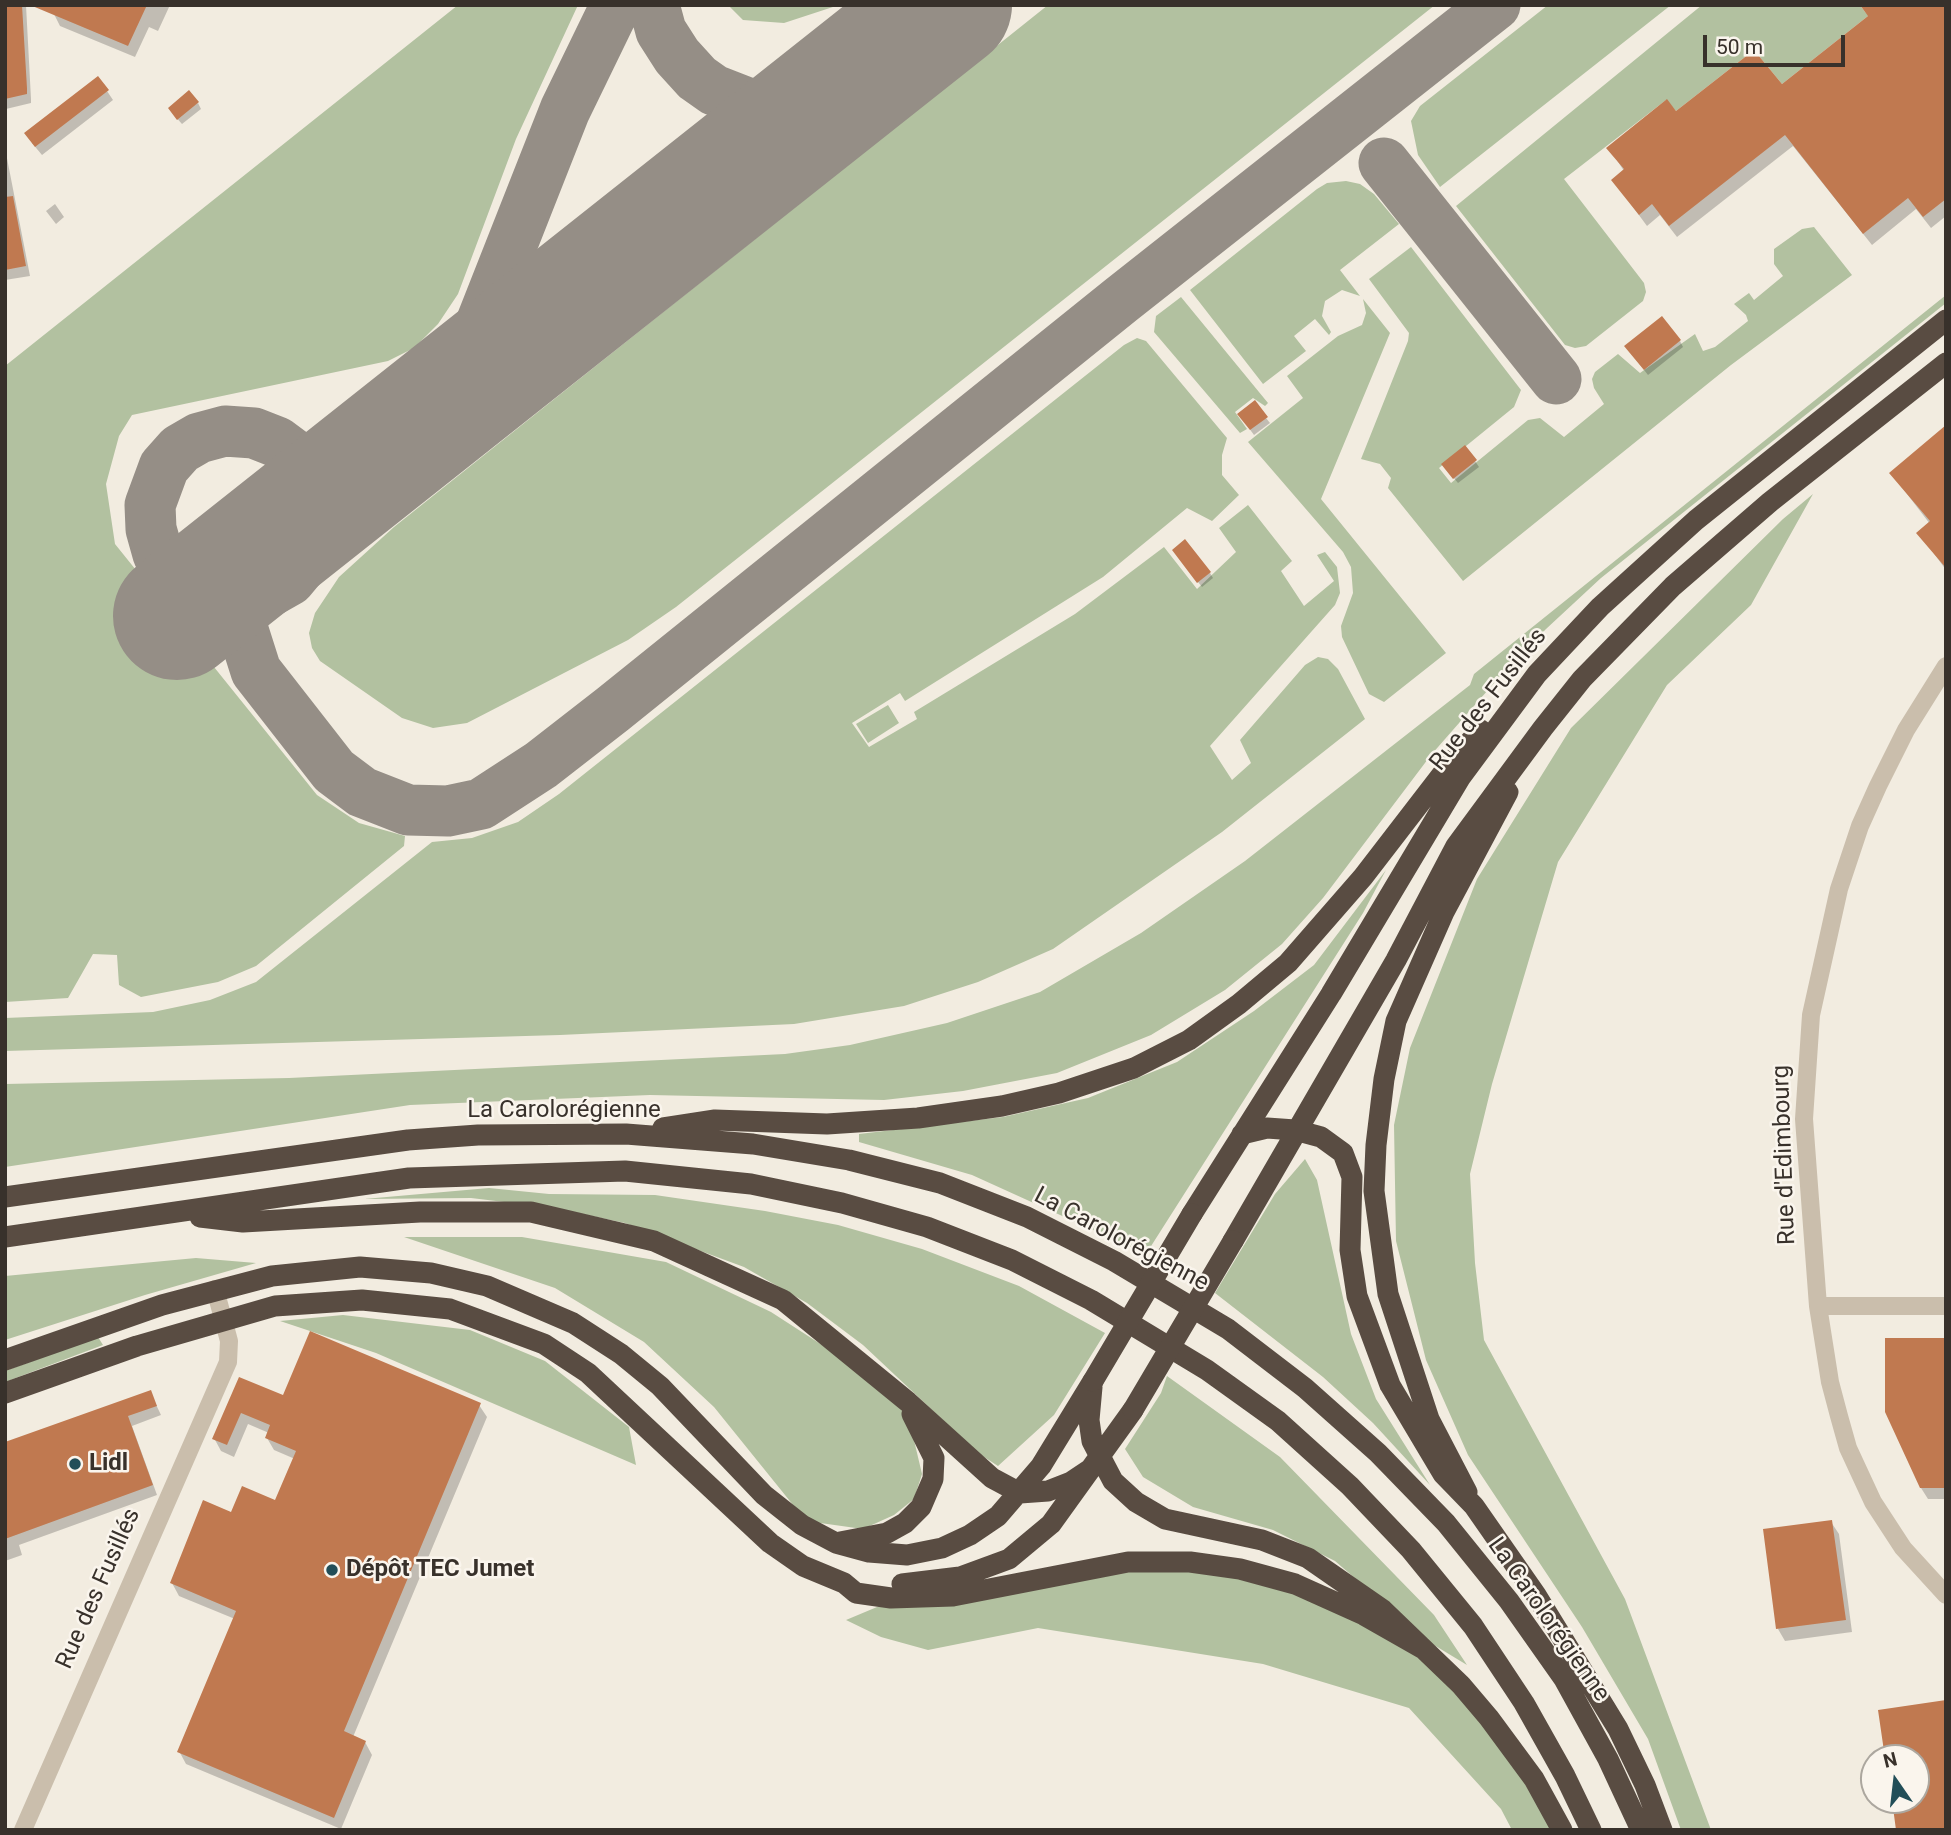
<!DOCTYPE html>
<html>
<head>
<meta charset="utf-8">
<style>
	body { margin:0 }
	#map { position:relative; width:1951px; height:1835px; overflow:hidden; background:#f2ece0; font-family:Roboto,sans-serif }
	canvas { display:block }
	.frame { position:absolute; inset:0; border:7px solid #38312b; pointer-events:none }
	.north { position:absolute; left:1860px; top:1744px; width:70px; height:70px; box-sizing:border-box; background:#faf5ed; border:2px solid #aca79f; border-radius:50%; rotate:346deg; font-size:19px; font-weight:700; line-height:28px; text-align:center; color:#38312b }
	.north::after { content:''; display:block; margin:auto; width:24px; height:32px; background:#224e58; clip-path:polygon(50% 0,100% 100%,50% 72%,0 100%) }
	.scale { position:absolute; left:1703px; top:35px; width:142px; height:32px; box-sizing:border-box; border:4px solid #38312b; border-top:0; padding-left:9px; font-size:21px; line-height:24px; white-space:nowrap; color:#38312b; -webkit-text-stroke:5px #faf5ed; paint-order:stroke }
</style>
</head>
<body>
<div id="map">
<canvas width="1951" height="1835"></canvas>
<div class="frame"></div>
<div class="north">N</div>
<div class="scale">50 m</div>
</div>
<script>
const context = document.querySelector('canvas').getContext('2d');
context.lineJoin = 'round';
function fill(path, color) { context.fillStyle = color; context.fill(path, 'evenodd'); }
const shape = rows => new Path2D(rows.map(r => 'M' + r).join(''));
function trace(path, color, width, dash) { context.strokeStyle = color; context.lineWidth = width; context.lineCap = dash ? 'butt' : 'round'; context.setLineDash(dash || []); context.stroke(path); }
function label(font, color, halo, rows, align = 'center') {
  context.font = font + ' Roboto,sans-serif'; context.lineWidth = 5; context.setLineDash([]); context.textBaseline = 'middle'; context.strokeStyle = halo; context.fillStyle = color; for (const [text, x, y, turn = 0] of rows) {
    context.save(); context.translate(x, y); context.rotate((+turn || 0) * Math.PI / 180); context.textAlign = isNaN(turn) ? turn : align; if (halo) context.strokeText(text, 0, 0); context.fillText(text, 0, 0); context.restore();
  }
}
fill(shape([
	[458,5,578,5,516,139,458,294,438,324,414,348,388,361,132,415,119,436,106,484,115,544,317,795,359,823,405,836,404,846,256,966,218,982,141,997,119,985,117,955,93,954,68,998,5,1002,5,366],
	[728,5,839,5,784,23,743,20],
	[1048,5,1435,5,676,607,628,640,467,723,433,728,402,718,320,661,312,648,309,633,315,613,339,577,394,527],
	[1548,5,1671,5,1440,187,1418,155,1411,121,1420,106],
	[1702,5,1860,5,1868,16,1782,84,1754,50,1676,111,1666,100,1564,179,1644,283,1646,292,1643,301,1586,346,1575,348,1565,345,1456,206],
	[1346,181,1360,184,1374,194,1399,224,1340,270,1360,296,1342,290,1325,301,1322,316,1331,332,1329,335,1315,319,1294,336,1306,351,1263,384,1190,290,1317,189,1327,183],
	[1814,227,1852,275,1731,365,1463,581,1388,488,1391,478,1380,464,1361,459,1408,341,1409,333,1369,279,1411,247,1521,390,1514,407,1439,468,1451,483,1528,420,1540,418,1564,437,1604,404,1594,388,1592,379,1595,372,1618,354,1640,373,1695,334,1703,351,1715,347,1748,321,1746,315,1734,304,1749,293,1754,300,1783,276,1774,264,1774,249,1802,229],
	[1946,295,1946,303,1601,578,1546,629,1502,674,1431,755,1323,898,1282,944,1225,990,1151,1035,1057,1073,963,1091,884,1100,650,1095,410,1105,5,1167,5,1084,289,1078,785,1054,850,1045,947,1023,1040,992,1141,933,1245,861,1470,685,1474,674],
	[1181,297,1268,403,1265,406,1253,398,1235,412,1247,429,1240,433,1154,332,1156,316],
	[1363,299,1390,333,1321,499,1446,653,1384,702,1369,694,1342,637,1341,626,1353,593,1351,567,1343,552,1248,442,1303,398,1287,376,1338,336,1362,325,1366,313],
	[1137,338,1146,341,1227,438,1222,455,1222,475,1239,495,1212,521,1187,508,1103,577,905,701,900,693,852,723,869,747,917,719,914,712,1075,614,1164,547,1197,589,1236,552,1219,528,1248,505,1292,561,1281,571,1304,606,1334,581,1317,555,1325,552,1337,567,1340,593,1335,605,1210,746,1232,780,1251,763,1240,740,1305,665,1318,657,1328,659,1338,669,1365,719,1222,832,1053,949,978,982,904,1006,794,1024,560,1035,5,1051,5,1018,153,1012,210,1000,256,982,432,842,472,838,518,822,559,794,1124,345],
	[1813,494,1751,605,1667,685,1558,862,1492,1084,1470,1174,1475,1263,1484,1340,1625,1599,1711,1830,1681,1830,1648,1739,1582,1627,1468,1455,1426,1360,1396,1241,1394,1125,1410,1048,1477,879,1571,728,1783,519],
	[888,705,899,723,868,743,856,724],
	[1386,870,1363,913,1146,1254,972,1175,859,1142,859,1134,1003,1117,1088,1098,1177,1062,1254,1011,1314,965],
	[1305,1159,1317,1180,1351,1334,1376,1399,1430,1485,1373,1423,1323,1377,1215,1293,1275,1194],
	[489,1188,549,1194,655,1195,765,1211,838,1225,922,1249,1019,1286,1105,1333,1054,1415,998,1466,978,1453,863,1345,807,1303,744,1267,625,1223,554,1208,471,1198,364,1199],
	[404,1237,522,1237,666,1262,771,1312,904,1398,922,1474,914,1499,894,1515,863,1529,806,1521,714,1407,644,1342,555,1288],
	[196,1258,256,1263,145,1295,5,1340,5,1276],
	[343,1315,470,1330,545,1361,629,1427,636,1465,376,1353,280,1321],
	[98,1337,103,1345,5,1382,5,1371],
	[1167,1376,1280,1457,1434,1615,1467,1665,1429,1642,1335,1561,1273,1530,1193,1507,1143,1477,1125,1449,1161,1393],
	[1118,1563,1246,1564,1402,1637,1478,1705,1562,1830,1512,1830,1501,1809,1409,1708,1263,1664,1038,1628,928,1650,881,1637,846,1620,877,1607]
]), '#b2c1a0');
fill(shape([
	[5,5,26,5,31,99,31,103,6,109],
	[57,5,170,5,158,31,149,27,135,57,60,26,54,14],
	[1861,5,1946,5,1946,216,1931,228,1916,209,1872,245,1793,146,1677,237,1660,215,1647,226,1613,180,1624,171,1609,148,1676,114,1782,86,1869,18],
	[107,91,113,100,42,155,32,143],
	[198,103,201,109,182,124,173,114],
	[5,148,30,276,5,280],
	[55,204,64,217,56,224,46,211],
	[1680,341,1683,347,1648,375,1626,347],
	[1266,418,1270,423,1254,435,1243,420],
	[1946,428,1946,570,1919,533,1930,524,1891,473],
	[1475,461,1479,467,1458,483,1447,470],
	[1177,556,1210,573,1213,578,1202,587],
	[1946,1339,1946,1499,1928,1499,1921,1488],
	[240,1379,284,1398,479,1405,487,1417,353,1737,365,1742,372,1755,341,1829,186,1764,179,1751,235,1619,179,1596,172,1583,276,1503,295,1459,274,1450,267,1438,269,1433,248,1424,234,1457,221,1451,214,1438],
	[150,1392,161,1415,132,1426,157,1495,19,1545,22,1555,5,1561,5,1444],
	[1831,1522,1839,1534,1852,1632,1785,1641,1778,1629]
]), '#0003');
trace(shape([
	[654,5,661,31,677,56,697,78,714,90,750,104,778,105,806,101,831,91,884,55],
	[1384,163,1556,379],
	[339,488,325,507,316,541,305,562,290,580,260,597,224,600,204,595,185,587,158,554,151,529,150,505,164,467,180,449,199,438,225,431,254,433,277,442,312,468,334,473,350,470,401,437,455,389,565,110,616,5],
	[286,530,261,559,245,600,242,627,256,671,334,771,362,792,408,810,448,811,481,804,541,765,613,709,1121,300,1495,5]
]), '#958e86', 51);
trace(shape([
	[177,616,948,5]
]), '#958e86', 128);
fill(shape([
	[5,5,22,5,27,88,27,94,5,99],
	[30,5,147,5,128,46],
	[1860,5,1946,5,1946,199,1923,217,1908,198,1863,234,1785,135,1669,226,1652,204,1639,215,1611,180,1624,169,1606,148,1667,99,1676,111,1754,50,1782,84,1868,16],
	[98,76,109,90,35,147,24,133],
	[189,90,199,102,177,120,168,108],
	[13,196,26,266,5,270,5,197],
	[1662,316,1681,340,1644,370,1624,346],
	[1255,400,1268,417,1250,430,1237,414],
	[1946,425,1946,568,1916,533,1930,521,1889,473],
	[1465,445,1477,460,1453,479,1441,464],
	[1185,539,1211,572,1197,583,1172,550],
	[310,1331,481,1403,344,1731,366,1741,334,1818,177,1752,236,1611,170,1583,203,1500,231,1512,242,1486,275,1500,296,1451,265,1438,270,1425,241,1413,227,1445,212,1439,239,1377,283,1395],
	[1885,1338,1946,1338,1946,1488,1920,1488,1885,1412],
	[151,1390,157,1406,128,1416,153,1485,5,1539,5,1442],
	[1832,1520,1846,1620,1776,1629,1763,1529],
	[1946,1700,1946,1830,1896,1830,1892,1800,1916,1800,1916,1758,1885,1758,1878,1710]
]), '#c07950');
trace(shape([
	[1946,666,1906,730,1878,786,1860,826,1839,889,1811,1015,1804,1119,1818,1306,1830,1382,1839,1416,1848,1448,1873,1502,1903,1548,1946,1595],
	[1818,1306,1946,1306],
	[23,1830,228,1362,229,1341,215,1289]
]), '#cabeac', 18);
trace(shape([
	[663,1128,715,1120,827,1124,918,1118,1002,1106,1059,1093,1134,1068,1189,1040,1239,1004,1288,963,1363,877,1457,755,1481,730],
	[1242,1134,1267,1128,1295,1130,1321,1137,1343,1153,1352,1177,1350,1250,1357,1296,1390,1385,1443,1474,1474,1506,1536,1595,1618,1729,1645,1785,1662,1830],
	[5,1197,408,1140,478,1135,626,1134,753,1144,849,1160,940,1183,1027,1217,1114,1261,1228,1329,1305,1388,1378,1453,1446,1523,1509,1601,1564,1679,1608,1759,1641,1830],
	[1192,1214,1331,994,1460,778,1537,674,1600,607,1696,520,1946,320],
	[200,1217,243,1222,420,1212,531,1212,654,1241,783,1300,908,1402,992,1478,1020,1493,1048,1491,1071,1482,1089,1470],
	[5,1237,409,1178,625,1171,751,1184,842,1203,927,1227,1012,1260,1091,1300,1207,1370,1278,1421,1350,1486,1411,1550,1473,1626,1524,1703,1565,1776,1591,1830],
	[1233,1241,1396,960,1456,846,1543,728,1582,679,1673,586,1770,502,1946,363],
	[5,1360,162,1305,272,1276,360,1267,431,1273,487,1286,573,1323,621,1354,660,1386,764,1495,802,1525,836,1543,869,1552,907,1555,942,1548,970,1535,998,1516,1041,1466,1093,1381],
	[1092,1387,1089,1420,1092,1441,1113,1481,1136,1502,1165,1519,1262,1540,1308,1558,1383,1610,1461,1685,1489,1718,1534,1779,1562,1830],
	[5,1393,137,1346,275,1306,362,1300,450,1309,544,1344,588,1373,770,1543,803,1566,844,1583,856,1593,891,1598,953,1596,1128,1562,1190,1562,1240,1569,1295,1584,1364,1615,1422,1648],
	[1467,1492,1429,1419,1388,1294,1374,1191,1376,1145,1384,1079,1396,1021,1444,912,1508,792],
	[840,1542,887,1533,905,1523,921,1507,933,1479,934,1458,912,1414],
	[902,1584,960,1577,1009,1559,1051,1524,1133,1410]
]), '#594c42', 21);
trace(shape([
	[1093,1381,1192,1214],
	[1133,1410,1233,1241]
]), '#594c42', 21);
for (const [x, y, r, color] of [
	[75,1464,7,"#224e58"],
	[332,1570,7,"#224e58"]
]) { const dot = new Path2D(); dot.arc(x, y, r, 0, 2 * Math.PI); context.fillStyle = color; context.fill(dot); trace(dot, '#faf5ed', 2.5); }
label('24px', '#38312b', '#faf5ed', [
	["Rue des Fusillés",1489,700,-52],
	["La Carolorégienne",564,1111],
	["Rue d'Edimbourg",1785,1155,-92],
	["La Carolorégienne",1121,1240,28],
	["Rue des Fusillés",99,1589,-66],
	["La Carolorégienne",1548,1620,55]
]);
label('bold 24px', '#38312b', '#faf5ed', [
	["Lidl",89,1464],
	["Dépôt TEC Jumet",346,1570]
], 'left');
</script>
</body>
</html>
